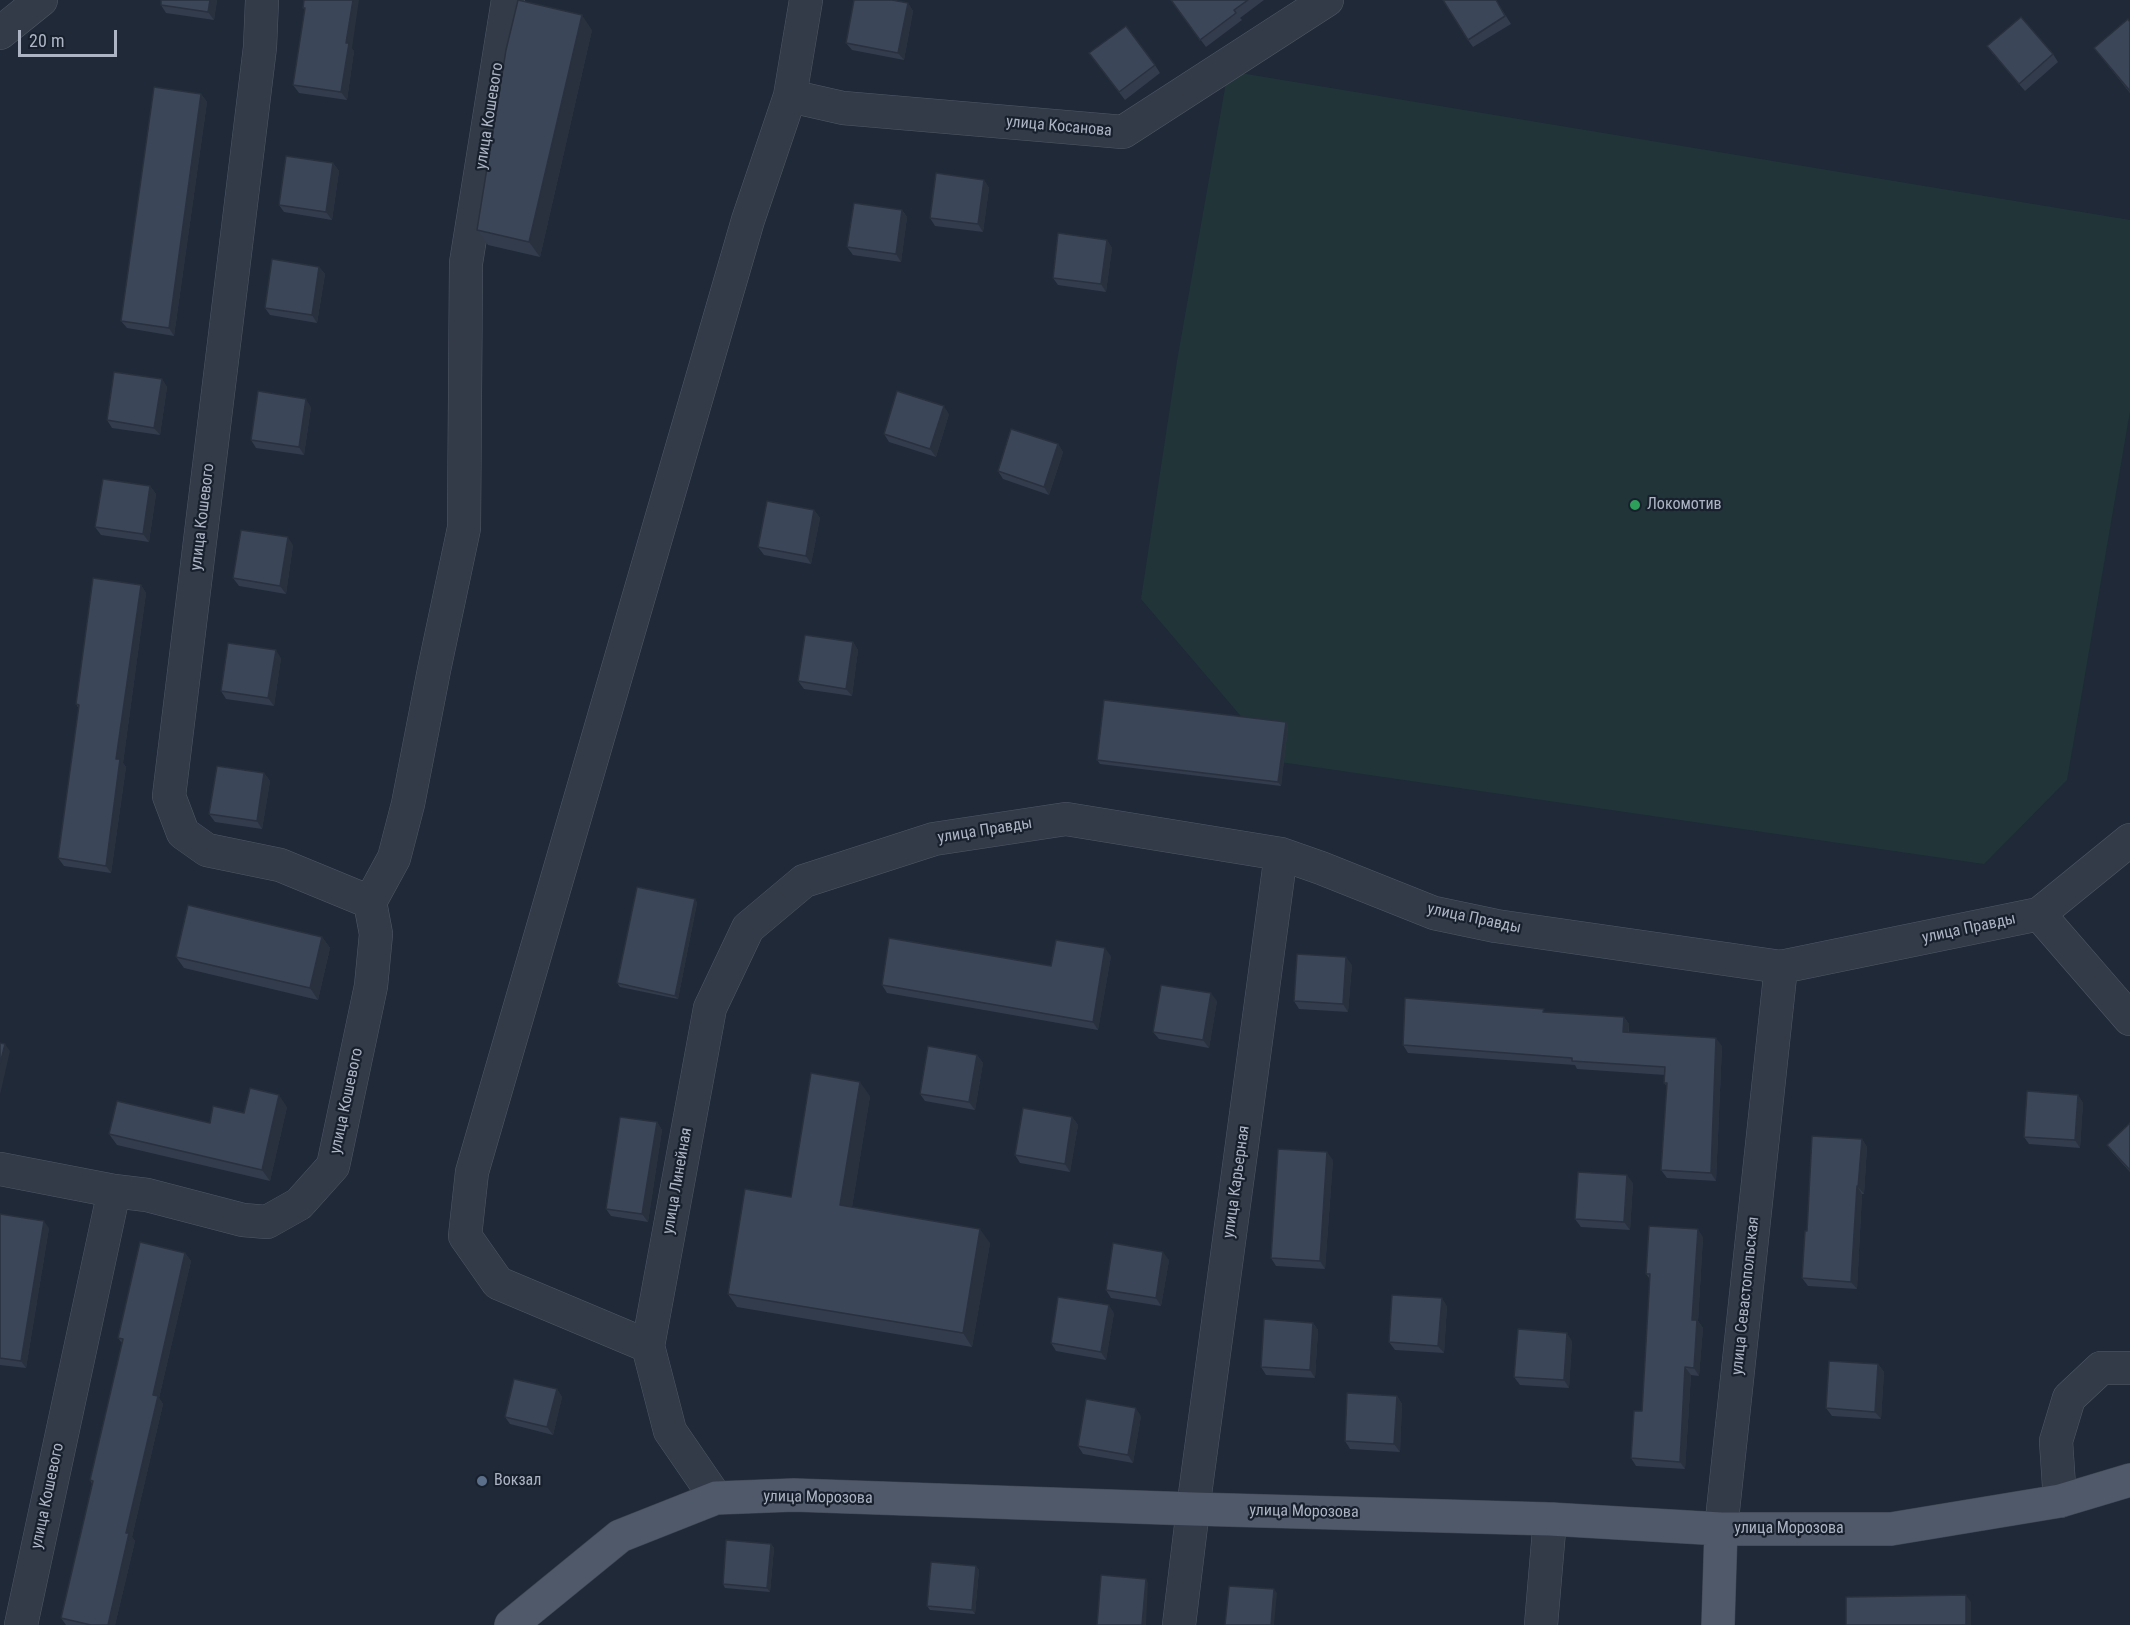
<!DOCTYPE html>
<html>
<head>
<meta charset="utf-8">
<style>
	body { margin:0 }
	#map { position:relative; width:2130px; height:1625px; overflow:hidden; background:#1f2938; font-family:"Roboto Condensed",sans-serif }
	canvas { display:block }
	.scale { position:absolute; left:18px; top:30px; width:99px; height:27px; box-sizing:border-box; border:3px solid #adb5c5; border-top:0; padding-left:8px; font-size:18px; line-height:21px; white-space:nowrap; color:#adb5c5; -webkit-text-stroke:4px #18202d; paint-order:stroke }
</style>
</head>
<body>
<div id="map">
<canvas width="2130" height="1625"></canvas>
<div class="scale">20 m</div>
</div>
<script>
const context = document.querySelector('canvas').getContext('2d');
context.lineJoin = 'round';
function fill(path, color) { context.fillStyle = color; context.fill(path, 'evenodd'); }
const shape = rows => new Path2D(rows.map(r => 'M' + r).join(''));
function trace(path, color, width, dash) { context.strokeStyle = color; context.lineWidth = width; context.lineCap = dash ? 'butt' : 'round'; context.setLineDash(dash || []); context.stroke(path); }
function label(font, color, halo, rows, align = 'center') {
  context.font = font + ' "Roboto Condensed",sans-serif'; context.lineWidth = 4.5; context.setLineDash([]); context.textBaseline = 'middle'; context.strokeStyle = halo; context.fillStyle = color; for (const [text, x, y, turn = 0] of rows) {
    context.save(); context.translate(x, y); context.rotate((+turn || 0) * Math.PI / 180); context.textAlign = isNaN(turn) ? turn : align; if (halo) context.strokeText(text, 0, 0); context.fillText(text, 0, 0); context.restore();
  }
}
fill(shape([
	[1228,71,2130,220,2130,411,2067,780,1984,864,1280,762,1141,599,1177,361]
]), '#213539');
const minor = shape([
	[262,0,260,47,169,796,183,833,207,850,280,865,370,902],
	[0,33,41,0],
	[790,96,843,108,1123,132,1327,0],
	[2039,914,2130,1019],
	[0,1169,114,1191,147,1195,243,1220,267,1222,299,1204,333,1166,371,986,376,934,370,902,394,858,408,804,434,670,464,528,466,263,508,0],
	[648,1346,498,1283,465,1236,472,1172,748,220,790,96,806,0],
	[716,1498,670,1431,648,1346,710,1008,748,928,804,881,934,839,1066,819,1281,854,1321,868,1434,913,1496,926,1781,967,2039,914,2130,840],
	[2060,1501,2056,1441,2069,1398,2101,1368,2130,1368],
	[1721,1529,1781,967],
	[21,1625,114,1191],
	[1179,1625,1193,1509,1281,854],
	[1541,1625,1550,1519]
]);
const major = shape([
	[511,1625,620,1536,716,1498,794,1495,1193,1509,1550,1519,1721,1529,1891,1529,2060,1501,2130,1480],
	[1718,1625,1721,1529]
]);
trace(minor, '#505866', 34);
trace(major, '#3c4452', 34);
trace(minor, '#333b48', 33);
trace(major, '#505969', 33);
fill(shape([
	[161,0,217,0,214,20,166,13,161,5],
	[304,0,354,51,347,100,299,93,293,85,305,10,303,8],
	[1171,0,1264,0,1240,18,1242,20,1206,47],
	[1496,0,1511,24,1473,47,1468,40],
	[908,3,913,11,904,60,852,50,846,43],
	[2130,22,2130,93,2094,48],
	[592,30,540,257,488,245,477,230],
	[1987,46,2053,54,2058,62,2025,91,1993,54],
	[1095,61,1155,65,1160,73,1125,100],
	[201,94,207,102,174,336,127,328,121,321],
	[333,163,339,171,332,220,284,212,279,205],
	[984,180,989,188,983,232,935,226,930,218],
	[902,210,907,217,901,262,853,255,847,247],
	[1107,240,1112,248,1106,292,1058,285,1053,278],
	[319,267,325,274,317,323,270,315,265,308],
	[162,379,167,387,160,435,112,428,107,420],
	[311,407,304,455,256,448,251,440],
	[949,414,936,457,889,442,884,434],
	[1058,444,1063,452,1049,495,1003,479,998,471],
	[150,486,156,494,149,542,101,535,95,527],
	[814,510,820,518,811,564,764,555,758,547],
	[293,545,286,594,239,586,233,578],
	[141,585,146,593,123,763,126,767,111,873,64,866,58,858,79,709,76,704],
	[853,642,858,650,852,696,804,689,798,681],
	[281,658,274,706,226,699,221,691],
	[1286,722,1288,726,1281,786,1100,764,1097,760],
	[264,773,270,781,262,829,215,822,209,814],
	[695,899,697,903,678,999,620,987,617,983],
	[322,937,330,948,318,1000,184,968,176,957],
	[1111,956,1098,1030,887,993,882,985,1051,966],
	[1352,965,1348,1012,1299,1009,1294,1001],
	[1217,1001,1209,1048,1159,1039,1153,1032],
	[1546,1012,1624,1017,1629,1024,1629,1032,1722,1046,1716,1181,1667,1178,1661,1170,1667,1086,1664,1083,1665,1075,1577,1069,1575,1065,1408,1053,1403,1045],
	[977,1055,983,1063,975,1110,925,1101,920,1094],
	[2078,1095,2083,1103,2080,1148,2029,1144,2024,1137],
	[870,1096,852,1207,990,1243,972,1347,737,1307,728,1294,791,1197],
	[287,1107,270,1181,117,1145,109,1134,210,1123],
	[1072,1117,1078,1125,1070,1172,1020,1163,1015,1155],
	[657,1122,662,1130,648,1222,611,1216,606,1209],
	[2130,1123,2130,1172,2112,1152,2107,1145],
	[1862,1139,1867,1147,1864,1194,1862,1194,1857,1289,1808,1286,1802,1278,1807,1231],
	[1333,1160,1325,1269,1276,1266,1271,1258],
	[1633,1183,1630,1230,1581,1227,1575,1219],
	[0,1214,49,1228,26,1368,0,1365],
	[1703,1237,1698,1321,1703,1328,1699,1376,1691,1375,1685,1469,1636,1466,1631,1458,1642,1411,1650,1279,1646,1274],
	[185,1253,191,1261,159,1398,163,1404,132,1537,135,1541,115,1625,66,1625,61,1618,92,1484,90,1480,122,1343,118,1338],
	[1169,1260,1161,1306,1111,1298,1106,1290],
	[1447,1306,1444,1353,1395,1350,1389,1342],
	[1114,1313,1106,1360,1056,1351,1051,1343],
	[1313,1323,1318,1330,1315,1378,1266,1375,1261,1367],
	[1572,1341,1569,1388,1520,1385,1514,1377],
	[1878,1364,1884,1372,1881,1419,1832,1416,1826,1408],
	[557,1389,562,1397,553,1435,510,1424,505,1417],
	[1397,1396,1402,1404,1400,1452,1350,1449,1345,1441],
	[1141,1416,1133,1463,1083,1454,1078,1446],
	[771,1544,774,1548,770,1592,725,1588,723,1584],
	[976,1566,979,1570,975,1614,930,1610,927,1606]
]), '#333c4c');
fill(shape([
	[210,0,217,0,214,20,208,12],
	[353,0,359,0,352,48,354,51,347,100,341,92,346,43],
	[908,3,913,11,904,60,898,53],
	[582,15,592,30,540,257,529,242],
	[201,94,207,102,174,336,169,328],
	[333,163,339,171,332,220,326,212],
	[984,180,989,188,983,232,978,224],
	[902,210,907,217,901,262,896,254],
	[1107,240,1112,248,1106,292,1101,284],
	[319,267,325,274,317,323,312,315],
	[162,379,167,387,160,435,154,428],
	[306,399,311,407,304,455,299,447],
	[944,406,949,414,936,457,930,449],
	[1058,444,1063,452,1049,495,1044,487],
	[150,486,156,494,149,542,143,534],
	[814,510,820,518,811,564,806,556],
	[288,537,293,545,286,594,280,586],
	[141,585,146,593,123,763,126,767,111,873,106,866,116,759],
	[853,642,858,650,852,696,846,689],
	[276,650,281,658,274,706,268,698],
	[1286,722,1288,726,1281,786,1278,782],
	[264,773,270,781,262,829,257,821],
	[695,899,697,903,678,999,675,996],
	[322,937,330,948,318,1000,310,988],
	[1105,948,1111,956,1098,1030,1093,1022],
	[1346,957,1352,965,1348,1012,1343,1004],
	[1211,993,1217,1001,1209,1048,1203,1040],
	[1624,1017,1629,1024,1628,1040,1623,1032],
	[1716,1038,1722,1046,1716,1181,1711,1173],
	[5,1044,10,1051,0,1095,0,1064],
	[977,1055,983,1063,975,1110,969,1102],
	[860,1082,870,1096,850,1219,840,1205],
	[279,1095,287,1107,270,1181,262,1170],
	[2078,1095,2083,1103,2080,1148,2075,1140],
	[1072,1117,1078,1125,1070,1172,1065,1164],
	[657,1122,662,1130,648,1222,642,1214],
	[1862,1139,1867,1147,1864,1194,1858,1187],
	[1327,1152,1333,1160,1325,1269,1320,1261],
	[1627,1175,1633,1183,1630,1230,1624,1222],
	[1857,1186,1862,1194,1857,1289,1851,1282],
	[44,1221,49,1228,26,1368,21,1361],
	[980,1229,990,1243,972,1347,963,1333],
	[1698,1229,1703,1237,1698,1321,1703,1328,1699,1376,1694,1368,1692,1320],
	[1163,1252,1169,1260,1161,1306,1156,1298],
	[185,1253,191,1261,159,1398,163,1404,132,1537,135,1541,115,1625,108,1625,153,1395],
	[1442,1298,1447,1306,1444,1353,1438,1346],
	[1109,1305,1114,1313,1106,1360,1101,1352],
	[1313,1323,1318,1330,1315,1378,1310,1370],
	[1567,1333,1572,1341,1569,1388,1564,1380],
	[1878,1364,1884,1372,1881,1419,1875,1412],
	[1685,1367,1691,1375,1685,1469,1680,1462],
	[557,1389,562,1397,553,1435,547,1427],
	[1397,1396,1402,1404,1400,1452,1394,1444],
	[1136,1408,1141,1416,1133,1463,1128,1455],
	[771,1544,774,1548,770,1592,767,1588],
	[976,1566,979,1570,975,1614,972,1610],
	[1146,1579,1148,1583,1146,1625,1142,1625],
	[1274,1589,1277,1593,1274,1625,1271,1625],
	[1966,1595,1971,1602,1971,1625,1966,1625]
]), '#29313e');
const building = shape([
	[161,0,210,0,208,12,161,5,161,0],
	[304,0,353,0,346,43,349,43,341,92,293,85,305,8,303,8,304,0],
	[518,0,582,15,529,242,477,230,506,50,518,0],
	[854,0,892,0,908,3,898,53,846,43,854,0],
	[1171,0,1248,0,1234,10,1236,13,1200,40,1171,0],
	[1443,0,1496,0,1505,16,1468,40,1443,0],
	[2021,17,2053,54,2019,84,1987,46,2021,17],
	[2128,19,2130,22,2130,91,2094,48,2128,19],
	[1126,26,1155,65,1119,92,1089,53,1126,26],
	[154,87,201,94,169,328,121,321,154,87],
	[286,156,333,163,326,212,279,205,286,156],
	[936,173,984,180,978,224,930,218,936,173],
	[854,203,902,210,896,254,847,247,854,203],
	[1058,233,1107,240,1101,284,1053,278,1058,233],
	[272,259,319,267,312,315,265,308,272,259],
	[114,372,162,379,154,428,107,420,114,372],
	[258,391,306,399,299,447,251,440,258,391],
	[897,391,944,406,930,449,884,434,897,391],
	[1011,429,1058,444,1044,487,998,471,1011,429],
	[103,479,150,486,143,534,95,527,103,479],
	[767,501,814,510,806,556,758,547,767,501],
	[241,530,288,537,280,586,233,578,241,530],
	[93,578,141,585,116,759,120,759,106,866,58,858,79,705,76,704,93,578],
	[805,635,853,642,846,689,798,681,805,635],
	[228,643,276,650,268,698,221,691,228,643],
	[1104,700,1286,722,1278,782,1097,760,1104,700],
	[217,766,264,773,257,821,209,814,217,766],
	[637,887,695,899,675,996,617,983,637,887],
	[188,905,322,937,310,988,176,957,188,905],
	[889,938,1051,966,1056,940,1105,948,1093,1022,882,985,889,938],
	[1297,954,1346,957,1343,1004,1294,1001,1297,954],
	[1161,985,1211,993,1203,1040,1153,1032,1161,985],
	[1405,998,1544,1009,1543,1012,1624,1017,1623,1032,1716,1038,1711,1173,1661,1170,1667,1083,1664,1083,1665,1067,1572,1061,1572,1058,1403,1045,1405,998],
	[0,1043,5,1044,0,1064,0,1043],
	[928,1046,977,1055,969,1102,920,1094,928,1046],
	[811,1073,860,1082,840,1205,980,1229,963,1333,728,1294,745,1189,791,1197,811,1073],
	[250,1088,279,1095,262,1170,109,1134,117,1101,210,1123,213,1106,244,1113,250,1088],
	[2027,1091,2078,1095,2075,1140,2024,1137,2027,1091],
	[1023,1108,1072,1117,1065,1164,1015,1155,1023,1108],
	[620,1117,657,1122,642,1214,606,1209,620,1117],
	[2130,1123,2130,1170,2107,1145,2130,1123],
	[1812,1136,1862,1139,1858,1187,1857,1186,1851,1282,1802,1278,1805,1231,1807,1231,1812,1136],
	[1278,1149,1327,1152,1320,1261,1271,1258,1278,1149],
	[1578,1172,1627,1175,1624,1222,1575,1219,1578,1172],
	[0,1214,44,1221,21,1361,0,1358,0,1214],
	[1649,1226,1698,1229,1692,1320,1697,1320,1694,1368,1685,1367,1680,1462,1631,1458,1634,1411,1642,1411,1650,1274,1646,1274,1649,1226],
	[140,1242,185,1253,153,1395,158,1396,126,1533,129,1533,108,1625,91,1625,61,1618,93,1481,90,1480,123,1339,118,1338,140,1242],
	[1113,1243,1163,1252,1156,1298,1106,1290,1113,1243],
	[1392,1295,1442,1298,1438,1346,1389,1342,1392,1295],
	[1058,1297,1109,1305,1101,1352,1051,1343,1058,1297],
	[1264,1319,1313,1323,1310,1370,1261,1367,1264,1319],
	[1518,1329,1567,1333,1564,1380,1514,1377,1518,1329],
	[1829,1361,1878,1364,1875,1412,1826,1408,1829,1361],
	[514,1379,557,1389,547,1427,505,1417,514,1379],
	[1347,1393,1397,1396,1394,1444,1345,1441,1347,1393],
	[1086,1399,1136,1408,1128,1455,1078,1446,1086,1399],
	[726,1540,771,1544,767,1588,723,1584,726,1540],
	[931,1562,976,1566,972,1610,927,1606,931,1562],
	[1101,1575,1146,1579,1142,1625,1097,1625,1101,1575],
	[1229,1586,1274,1589,1271,1625,1225,1625,1229,1586],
	[1966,1595,1966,1625,1846,1625,1846,1597,1966,1595]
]);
fill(building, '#3b4658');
trace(building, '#29313e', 1.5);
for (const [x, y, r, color] of [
	[1635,505,6,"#2e9e5b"],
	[482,1481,6,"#5c6f8a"]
]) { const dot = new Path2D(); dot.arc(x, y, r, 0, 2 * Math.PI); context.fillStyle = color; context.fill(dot); trace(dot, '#18202d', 2); }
label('16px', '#adb5c5', '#18202d', [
	["улица Кошевого",490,116,-81],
	["улица Косанова",1059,127,5],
	["улица Кошевого",203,517,-83],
	["улица Правды",985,831,-9],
	["улица Правды",1474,919,12],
	["улица Правды",1969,929,-12],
	["улица Кошевого",347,1101,-78],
	["улица Линейная",678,1181,-80],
	["улица Карьерная",1237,1182,-82],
	["улица Севастопольская",1746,1296,-84],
	["улица Кошевого",48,1496,-78],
	["улица Морозова",818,1498,1],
	["улица Морозова",1304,1512,1],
	["улица Морозова",1789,1529]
]);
label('16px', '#adb5c5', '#18202d', [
	["Локомотив",1647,505],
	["Вокзал",494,1481]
], 'left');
</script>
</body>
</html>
